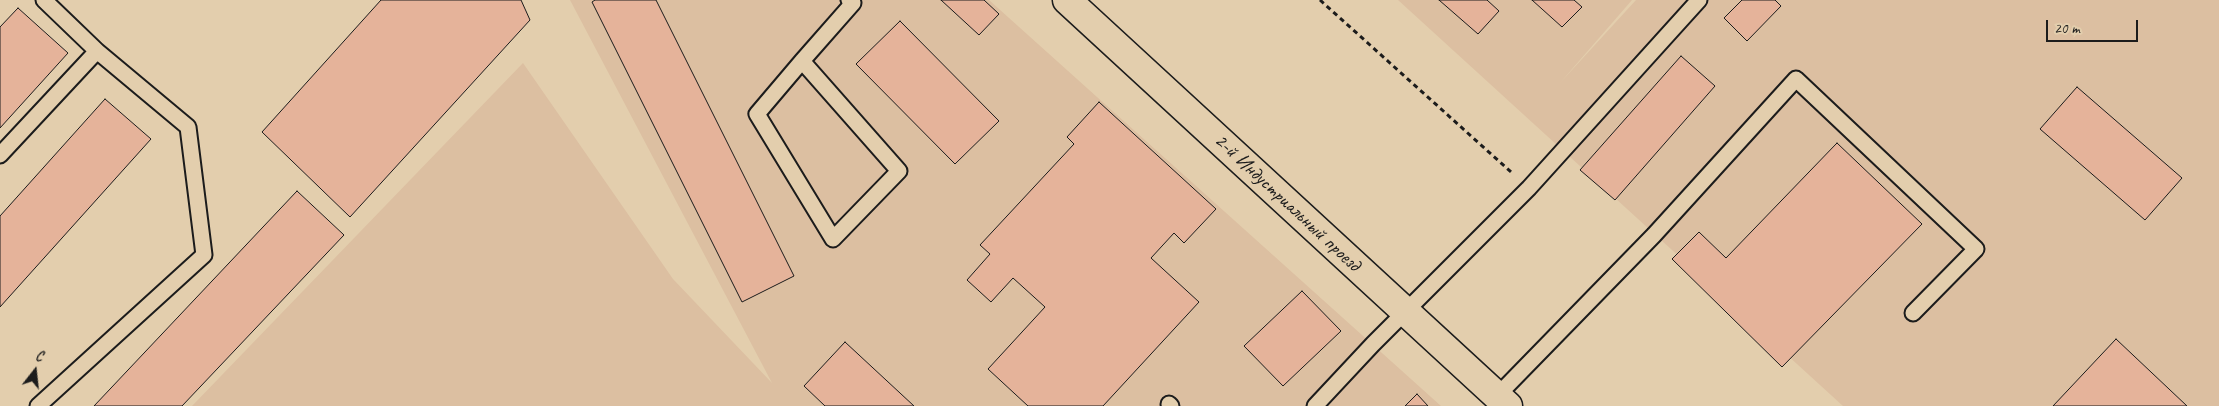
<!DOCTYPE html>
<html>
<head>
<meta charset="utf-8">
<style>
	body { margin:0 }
	#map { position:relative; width:2219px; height:406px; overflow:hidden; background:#e3cead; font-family:Caveat,sans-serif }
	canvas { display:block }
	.north { position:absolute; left:10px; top:346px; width:50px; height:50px; -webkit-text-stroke:4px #e3cead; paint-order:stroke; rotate:16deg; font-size:14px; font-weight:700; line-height:20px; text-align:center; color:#1c1c1c }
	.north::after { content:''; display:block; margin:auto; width:18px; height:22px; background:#1c1c1c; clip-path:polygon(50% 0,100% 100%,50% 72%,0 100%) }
	.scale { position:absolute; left:2046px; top:20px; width:92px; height:22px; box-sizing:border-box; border:2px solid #1c1c1c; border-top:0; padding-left:6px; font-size:15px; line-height:18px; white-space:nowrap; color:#1c1c1c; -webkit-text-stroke:4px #e3cead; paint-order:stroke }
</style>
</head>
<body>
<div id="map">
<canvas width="2219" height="406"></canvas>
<div class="north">С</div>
<div class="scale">20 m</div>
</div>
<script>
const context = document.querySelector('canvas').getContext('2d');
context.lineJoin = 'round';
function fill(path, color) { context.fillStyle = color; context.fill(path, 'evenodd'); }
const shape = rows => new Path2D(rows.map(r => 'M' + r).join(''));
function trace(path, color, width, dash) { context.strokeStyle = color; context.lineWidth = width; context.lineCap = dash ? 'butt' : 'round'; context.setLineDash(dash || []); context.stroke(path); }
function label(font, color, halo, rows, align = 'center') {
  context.font = font + ' Caveat,sans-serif'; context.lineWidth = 4; context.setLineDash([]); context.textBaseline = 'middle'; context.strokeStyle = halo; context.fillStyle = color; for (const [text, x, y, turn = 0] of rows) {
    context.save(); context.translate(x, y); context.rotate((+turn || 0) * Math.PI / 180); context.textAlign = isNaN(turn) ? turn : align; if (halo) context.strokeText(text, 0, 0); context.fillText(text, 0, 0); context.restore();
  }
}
fill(shape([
	[570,0,989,0,1441,406,192,406,523,63,673,279,772,383],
	[1398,0,1632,0,1560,83,1636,0,2219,0,2219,406,1843,406]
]), '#dcbfa1');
const building = shape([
	[381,0,521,0,530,20,350,217,262,132,381,0],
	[595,0,656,0,794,276,742,302,592,2,595,0],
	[941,0,984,0,999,14,979,35,941,0],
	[1439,0,1487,0,1499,11,1478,34,1439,0],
	[1532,0,1574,0,1582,7,1562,27,1532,0],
	[1742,0,1775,0,1781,6,1747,41,1724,18,1742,0],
	[18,8,68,53,0,128,0,27,18,8],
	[900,21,999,121,955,164,856,64,900,21],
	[1681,56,1715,86,1615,200,1580,170,1681,56],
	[2077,87,2182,178,2145,220,2040,129,2077,87],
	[105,99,151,139,0,307,0,216,105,99],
	[1099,102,1216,209,1184,243,1174,233,1151,258,1199,302,1103,406,1028,406,988,369,1045,307,1013,278,991,302,967,280,990,254,980,245,1074,144,1067,137,1099,102],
	[1837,143,1922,224,1782,367,1672,259,1699,232,1726,258,1837,143],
	[297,191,344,235,182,406,94,406,297,191],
	[1302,291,1341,331,1283,386,1244,346,1302,291],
	[2116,339,2187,406,2053,406,2116,339],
	[845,342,914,406,825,406,804,386,845,342],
	[1417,394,1428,406,1405,406,1417,394]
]);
fill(building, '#e5b39a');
trace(building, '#1c1c1c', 1);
const lane = shape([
	[44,0,97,51],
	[802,61,899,171,833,239,757,114,802,61,853,3,849,0],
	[0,155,97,51,188,127,204,255,38,406],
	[1497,396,1654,235,1796,79,1976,249,1913,313],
	[1169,404,1171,406],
	[1315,406,1373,344,1529,188,1699,0]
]);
const street = shape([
	[1067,0,1508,406]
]);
trace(lane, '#1c1c1c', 19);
trace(street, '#1c1c1c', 31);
trace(shape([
	[1320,0,1511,172]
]), '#1c1c1c', 3, [5, 4]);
trace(lane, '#e3cead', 15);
trace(street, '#e3cead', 28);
label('20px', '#1c1c1c', '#e3cead', [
	["2-й Индустриальный проезд",1287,203,43]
]);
</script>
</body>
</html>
